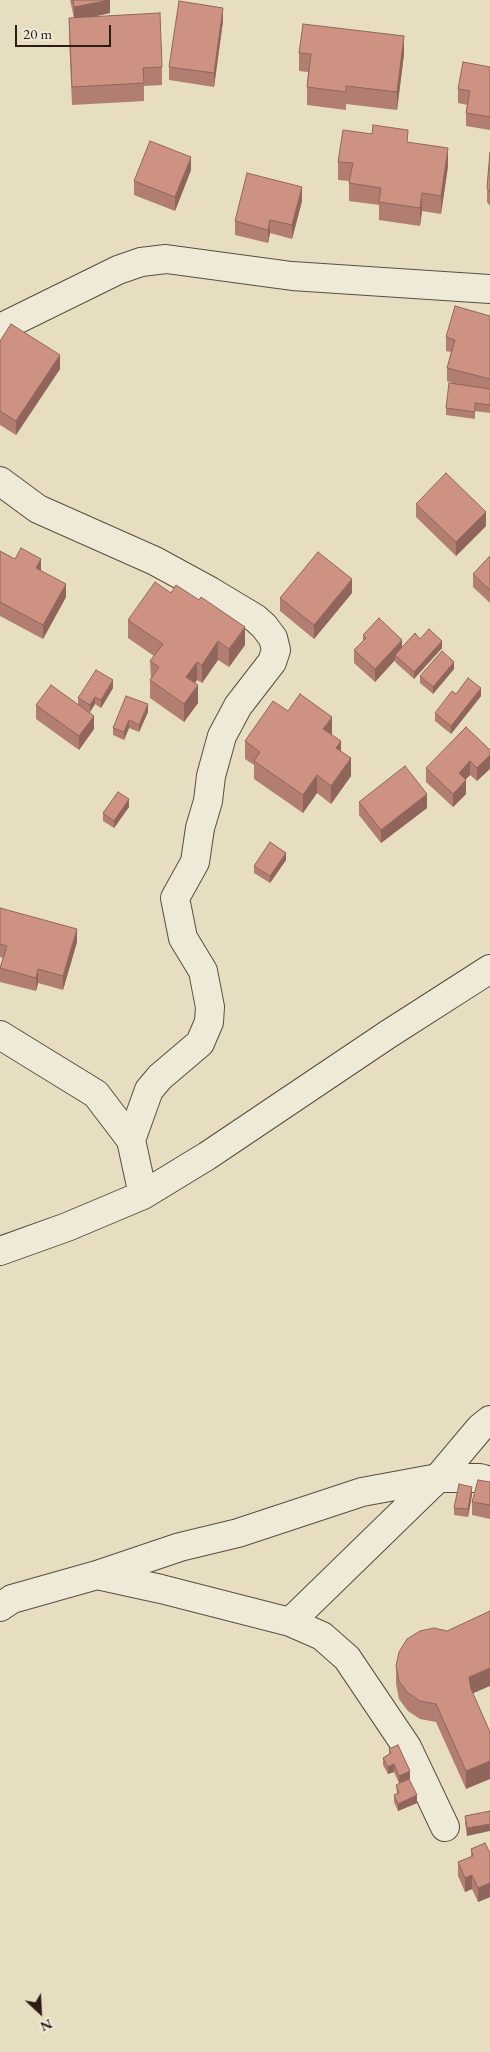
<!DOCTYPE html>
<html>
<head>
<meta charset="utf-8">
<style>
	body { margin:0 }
	#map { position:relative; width:490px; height:2052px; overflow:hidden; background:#e7dec2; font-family:"EB Garamond",serif }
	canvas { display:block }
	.north { position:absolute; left:15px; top:1987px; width:50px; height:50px; -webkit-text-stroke:4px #efead7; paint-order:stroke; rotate:155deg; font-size:14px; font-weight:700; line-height:20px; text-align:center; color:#2b1d14 }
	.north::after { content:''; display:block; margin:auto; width:18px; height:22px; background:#2b1d14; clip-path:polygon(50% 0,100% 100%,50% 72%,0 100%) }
	.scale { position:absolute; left:15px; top:25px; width:96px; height:22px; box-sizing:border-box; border:2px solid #2b1d14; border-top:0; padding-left:6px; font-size:15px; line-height:18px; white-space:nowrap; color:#2b1d14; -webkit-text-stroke:4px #efead7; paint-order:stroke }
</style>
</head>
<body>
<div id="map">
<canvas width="490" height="2052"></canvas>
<div class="north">N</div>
<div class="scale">20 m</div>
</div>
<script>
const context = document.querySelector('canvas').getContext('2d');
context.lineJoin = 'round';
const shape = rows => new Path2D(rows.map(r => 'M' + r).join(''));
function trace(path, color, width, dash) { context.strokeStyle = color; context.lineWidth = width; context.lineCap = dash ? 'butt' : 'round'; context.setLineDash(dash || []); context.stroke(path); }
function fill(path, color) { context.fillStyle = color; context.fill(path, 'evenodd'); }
const minor = shape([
	[0,328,118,270,141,262,166,259,292,276,490,289],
	[0,481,38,509,155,561,210,591,255,618,264,626,273,638,276,650,272,662,238,706,222,736,211,776,208,801,200,828,195,862,175,898,183,938,203,971,210,1007,209,1022,200,1043,160,1077,149,1090,131,1140],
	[0,1035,96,1094,131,1140,143,1195],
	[0,1251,67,1227,143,1195,207,1156,387,1035,490,969],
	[97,1575,161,1589,290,1622,322,1636,347,1658,407,1747,445,1827],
	[0,1607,12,1599,97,1575,180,1547,238,1533,362,1492,438,1478,480,1478,490,1481],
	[290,1622,438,1478,480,1428,490,1420]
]);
trace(minor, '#5a4d40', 30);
trace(minor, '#efead7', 28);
fill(shape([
	[70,0,110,0,110,13,96,16,162,67,162,85,144,86,144,101,72,105,69,36,69,18,74,18],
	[223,21,214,87,169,80,169,67],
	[299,53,404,54,397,110,346,104,346,110,307,105,307,87,308,72,299,71],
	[490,67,490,130,466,126,466,113,467,105,458,103,458,89],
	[408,142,448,166,441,214,422,211,420,226,379,220,379,205,349,201,349,181,338,180,338,162],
	[490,152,490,206,487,202,487,188],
	[191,170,175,211,134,195,134,181],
	[302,201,292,239,270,233,268,243,235,235,235,221],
	[490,316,490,413,475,411,475,419,446,415,446,408,455,384,447,381,447,368,451,352,446,351,446,337],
	[0,341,60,369,16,435,0,425],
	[416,504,486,526,456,556,416,517],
	[0,551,15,559,41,571,66,597,43,639,0,616],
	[490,556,490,603,473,587,473,574],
	[352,593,314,639,280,611,280,598],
	[128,620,245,645,229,667,218,660,202,683,197,680,195,683,198,703,184,722,150,698,150,680,151,679,150,661,154,656,128,638],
	[363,635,402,648,420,639,442,648,414,679,395,662,395,660,375,682,354,663,354,650,363,641],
	[454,669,433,694,420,683,420,676],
	[113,688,101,708,95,704,90,712,94,729,79,750,36,719,36,705,78,704,78,698],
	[456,694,481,696,451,734,435,721,435,713],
	[288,711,332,735,341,751,351,776,331,804,317,793,303,813,254,779,254,765,245,759,245,741],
	[148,712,139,732,129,728,124,740,113,735,113,728],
	[490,750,477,781,470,775,466,779,466,794,453,807,426,782,426,768],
	[359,802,427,808,381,843,359,815],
	[129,807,114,828,103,821,103,813],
	[286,860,270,883,254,873,254,866],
	[0,908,77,942,63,990,38,983,36,991,0,982,0,968,3,958,0,957],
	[490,1482,490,1519,472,1515,472,1502],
	[472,1495,468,1517,454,1515,454,1508],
	[396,1666,473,1694,466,1789,436,1722,420,1719,408,1711,399,1699,396,1684],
	[389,1749,410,1779,399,1783,394,1772,388,1774,383,1765,383,1758,389,1754],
	[396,1785,417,1803,398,1811,394,1802,394,1795,397,1793],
	[490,1811,467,1836,465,1823,465,1816],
	[471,1849,490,1853,490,1897,478,1902,472,1889,465,1892,458,1876,458,1862,471,1857]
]), '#b17e71');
fill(shape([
	[110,0,110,13,74,21,74,7],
	[223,8,223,21,214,87,214,73],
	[404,36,404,54,397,110,397,92],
	[448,148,448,166,441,214,441,196],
	[191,157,191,170,175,211,175,197],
	[302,187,302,201,292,239,292,225],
	[422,193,422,211,420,226,420,208],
	[270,220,270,233,268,243,268,230],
	[60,355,60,369,16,435,16,421],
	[486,512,486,526,456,556,456,542],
	[41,559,41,572,36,568],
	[352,579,352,593,314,639,314,625],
	[66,584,66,597,43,639,43,625],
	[245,627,245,645,229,667,229,649],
	[402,640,402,653,395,655,395,660,375,682,375,669],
	[218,641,218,660,202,683,202,665],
	[442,641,442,648,414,679,414,672],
	[197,662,197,680,186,695,186,677],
	[454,662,454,669,433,694,433,687],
	[113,680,113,688,101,708,101,700],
	[198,685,198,703,184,722,184,704],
	[481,688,481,696,451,734,451,726],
	[95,697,95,704,90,712,90,705],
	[148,704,148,712,139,732,139,725],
	[94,716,94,729,79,750,79,736],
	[332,717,332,735,323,729],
	[129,720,129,728,124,740,124,732],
	[341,741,341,759,336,748],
	[490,755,490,769,477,781,477,768],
	[351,758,351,776,331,804,331,786],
	[470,761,470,775,459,786,459,773],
	[317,775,317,793,303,813,303,795],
	[466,780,466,794,453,807,453,794],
	[427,794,427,808,381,843,381,830],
	[129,799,129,807,114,828,114,821],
	[286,853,286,860,270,883,270,876],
	[77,929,77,942,63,990,63,976],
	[38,969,38,983,36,991,36,978],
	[472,1487,472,1495,468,1517,468,1509],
	[490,1668,490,1686,469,1695,469,1677],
	[490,1761,490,1779,466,1789,466,1771],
	[394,1764,394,1772,388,1774,388,1767],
	[410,1771,410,1779,399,1783,399,1776],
	[417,1795,417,1803,398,1811,398,1804],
	[490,1824,490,1831,467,1836,467,1828],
	[472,1875,472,1889,465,1892,465,1878],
	[490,1883,490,1897,478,1902,478,1888]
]), '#90665c');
const building = shape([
	[73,0,110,0,74,7,73,0],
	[179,1,223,8,214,73,169,67,179,1],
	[160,13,162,67,143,68,144,83,72,87,69,18,160,13],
	[303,24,404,36,397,92,346,86,346,92,307,87,311,54,299,53,303,24],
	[463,62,490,67,490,117,466,113,470,91,458,89,463,62],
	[373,125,408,130,407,142,448,148,441,196,422,193,420,208,379,202,381,188,349,183,353,163,338,162,343,130,372,134,373,125],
	[150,141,191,157,175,197,134,181,150,141],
	[490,152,490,192,487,188,490,152],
	[247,173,302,187,292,225,270,220,268,230,235,221,247,173],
	[455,306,490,316,490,379,447,368,455,340,446,337,455,306],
	[11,324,60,355,16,421,0,411,0,341,11,324],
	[449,383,490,389,490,405,475,403,475,412,446,408,449,383],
	[446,473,486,512,456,542,416,504,446,473],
	[21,548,41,559,36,568,66,584,43,625,0,602,0,551,15,559,21,548],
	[318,552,352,579,314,625,280,598,318,552],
	[490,556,490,590,473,574,490,556],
	[155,582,171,593,176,585,199,600,201,597,245,627,229,649,218,641,202,665,197,662,186,677,198,685,184,704,150,680,159,667,150,661,163,644,128,620,155,582],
	[379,618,402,640,375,669,354,650,366,638,363,635,379,618],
	[429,629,442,641,414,672,395,655,415,633,420,639,429,629],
	[442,651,454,662,433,687,420,676,442,651],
	[96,670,113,680,101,700,95,697,90,705,78,698,96,670],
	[468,678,481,688,451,726,435,713,452,691,456,694,468,678],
	[51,685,94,716,79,736,36,705,51,685],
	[300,694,332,717,323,729,341,741,336,748,351,758,331,786,317,775,303,795,254,761,260,752,245,741,273,701,288,711,300,694],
	[126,696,148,704,139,725,129,720,124,732,113,728,126,696],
	[466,727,490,750,490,755,477,768,470,761,459,773,466,780,453,794,426,768,466,727],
	[405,766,427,794,381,830,359,802,405,766],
	[118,792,129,799,114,821,103,813,118,792],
	[270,842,286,853,270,876,254,866,270,842],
	[0,908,77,929,63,976,38,969,36,978,0,968,7,946,0,944,0,908],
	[478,1480,490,1482,490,1505,472,1502,478,1480],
	[459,1484,472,1487,468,1509,454,1508,459,1484],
	[490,1611,490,1668,469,1677,471,1689,490,1732,490,1761,466,1771,436,1704,420,1701,408,1693,399,1681,396,1666,399,1652,407,1639,420,1631,434,1628,447,1631,490,1611],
	[398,1745,410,1771,399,1776,394,1764,388,1767,383,1758,391,1753,389,1749,398,1745],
	[409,1779,417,1795,398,1804,394,1795,399,1793,396,1785,409,1779],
	[490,1811,490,1824,467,1828,465,1816,490,1811],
	[485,1843,490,1853,490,1883,478,1888,472,1875,465,1878,458,1862,473,1856,471,1849,485,1843]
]);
fill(building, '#ce9283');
trace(building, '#90665c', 1);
</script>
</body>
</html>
